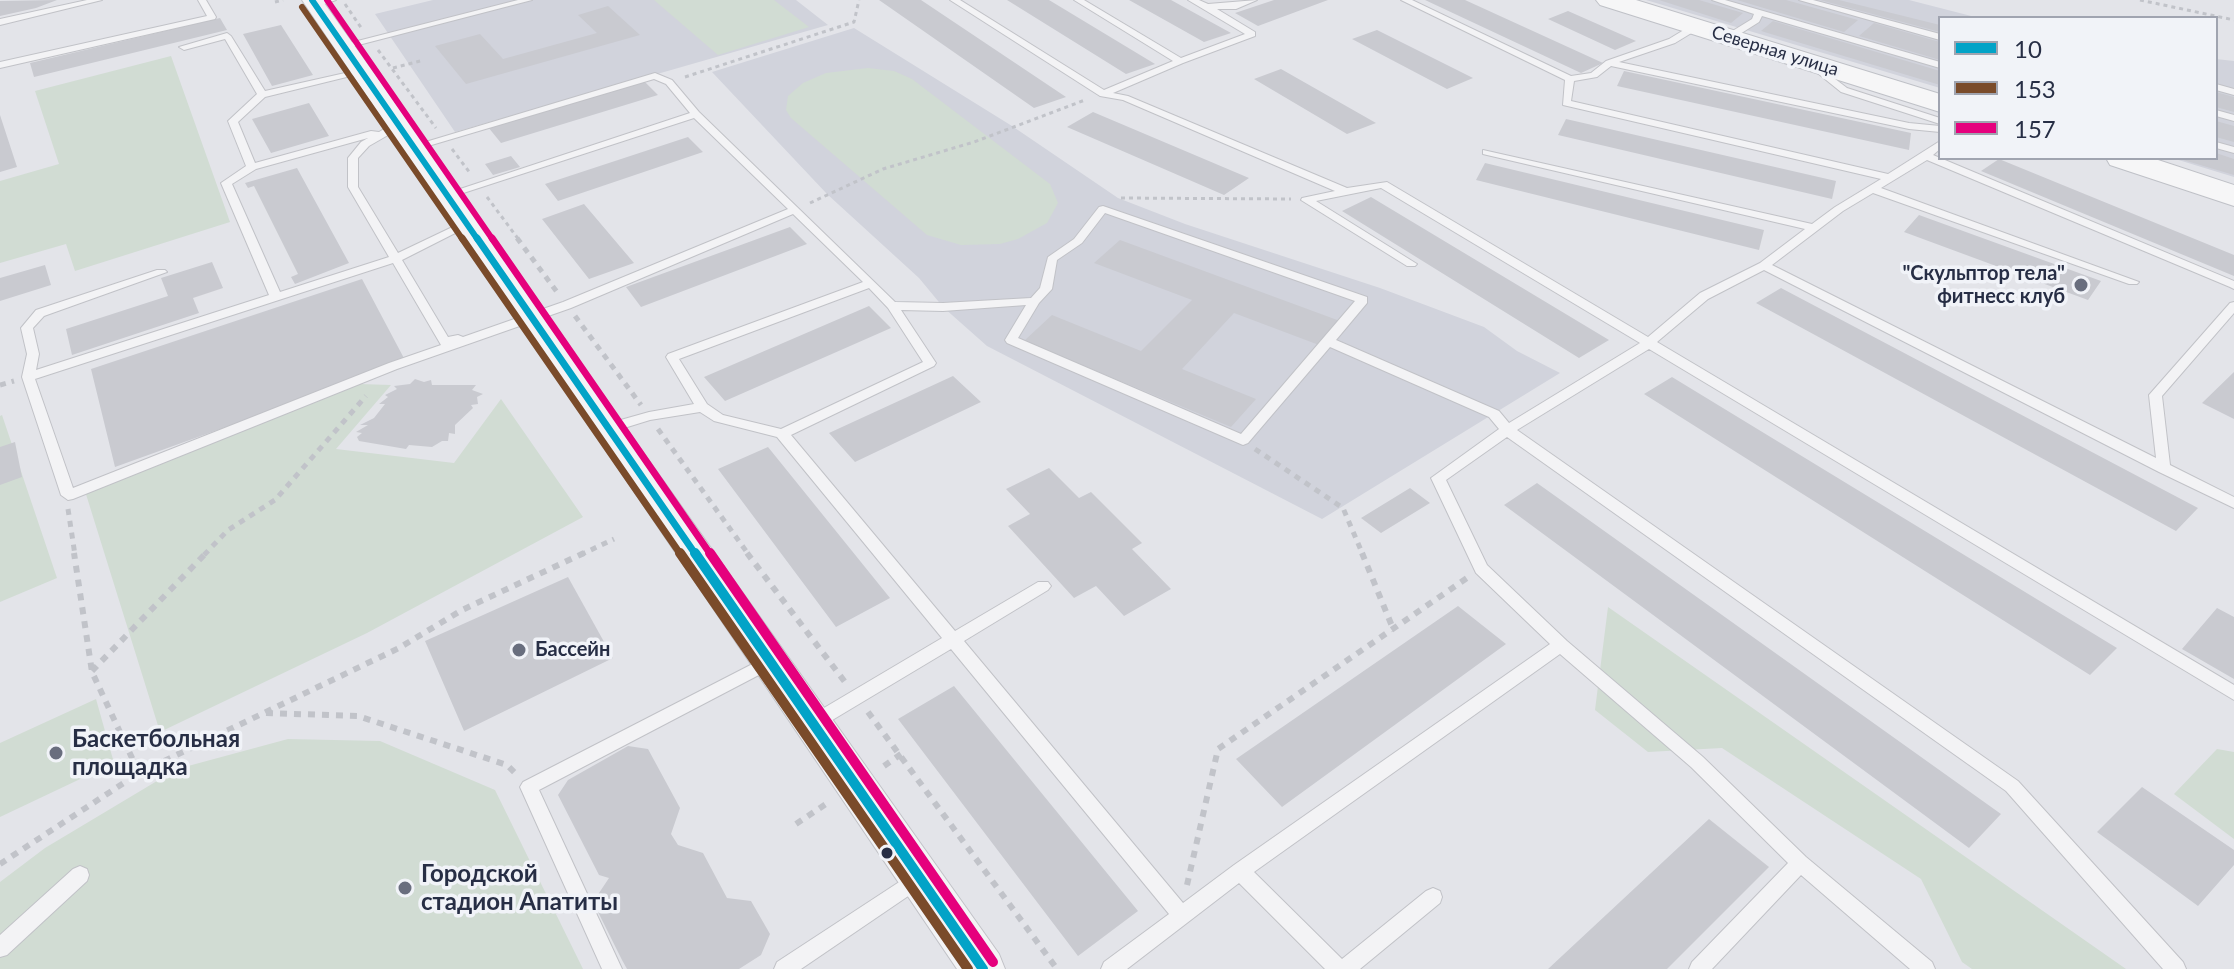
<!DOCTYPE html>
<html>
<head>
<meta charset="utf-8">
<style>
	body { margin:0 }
	#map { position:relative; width:2234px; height:969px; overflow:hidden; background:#e3e4e9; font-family:Lato,sans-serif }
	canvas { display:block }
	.legend { position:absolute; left:1938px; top:16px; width:280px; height:144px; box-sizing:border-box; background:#f1f3f8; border:2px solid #a0a4b0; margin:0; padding:10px 14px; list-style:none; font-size:24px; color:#272e45 }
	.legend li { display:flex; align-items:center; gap:16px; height:40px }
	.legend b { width:40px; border:2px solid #a0a4b0 }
</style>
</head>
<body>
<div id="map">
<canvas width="2234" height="969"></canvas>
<ul class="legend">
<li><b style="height:10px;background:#02a3c7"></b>10</li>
<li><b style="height:10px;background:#7a4b2a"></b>153</li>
<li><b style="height:10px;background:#e5007d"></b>157</li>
</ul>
</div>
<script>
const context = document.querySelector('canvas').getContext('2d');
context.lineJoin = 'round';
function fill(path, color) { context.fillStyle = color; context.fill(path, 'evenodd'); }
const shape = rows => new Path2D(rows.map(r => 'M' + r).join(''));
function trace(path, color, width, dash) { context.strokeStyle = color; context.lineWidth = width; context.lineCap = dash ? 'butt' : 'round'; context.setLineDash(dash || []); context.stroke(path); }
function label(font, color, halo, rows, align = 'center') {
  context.font = font + ' Lato,sans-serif'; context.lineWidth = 7; context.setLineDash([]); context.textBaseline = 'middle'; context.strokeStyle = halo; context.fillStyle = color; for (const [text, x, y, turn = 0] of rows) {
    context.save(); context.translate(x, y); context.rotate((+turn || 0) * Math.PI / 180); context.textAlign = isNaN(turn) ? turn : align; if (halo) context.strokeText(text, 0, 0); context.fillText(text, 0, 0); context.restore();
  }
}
fill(shape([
	[433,0,796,0,828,25,455,132,375,14],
	[1646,0,1909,0,1979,18,1940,18,1940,88],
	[854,28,1012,126,1118,198,1185,224,1380,288,1484,327,1517,351,1560,373,1322,519,987,346,943,307,919,278,827,194,712,72],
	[2216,59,2234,61,2234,177,2172,158,2216,158]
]), '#d1d3dc');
fill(shape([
	[654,0,774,0,809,27,718,55],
	[171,56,230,222,75,271,66,244,0,263,0,181,59,164,35,91],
	[868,68,894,71,912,79,1050,184,1058,203,1047,223,1018,239,1000,244,961,245,927,235,791,118,786,110,788,96,803,83,826,73],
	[359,384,391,385,336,449,454,463,501,399,583,517,367,633,160,732,85,491],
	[2,415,57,578,0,602,0,416],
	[1608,607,2126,969,1972,969,1962,962,1921,879,1722,748,1648,752,1595,710],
	[96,699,114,763,0,817,0,743],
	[288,739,380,741,495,790,583,969,0,969,0,882,45,848,177,769],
	[2217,749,2234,752,2234,839,2174,794]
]), '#d1dcd3');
fill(shape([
	[57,0,36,8,0,16,0,1],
	[879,0,921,0,1066,97,1034,108],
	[1007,0,1049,0,1155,64,1126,74],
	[1129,0,1171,0,1231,33,1204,42],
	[1274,0,1328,0,1258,26,1235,13],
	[1425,0,1465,0,1603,63,1581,73],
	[1659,0,1699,0,1743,13,1731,23],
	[1737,0,1786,0,1858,20,1844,32],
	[1820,0,1839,0,1940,25,1940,32],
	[608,6,640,35,466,84,435,46,480,34,503,59,597,33,578,15],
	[1568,11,1636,41,1615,50,1548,19],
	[220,18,227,30,34,77,30,63],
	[1773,21,1940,71,1940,85,1761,31],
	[1874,23,1940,42,1940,60,1859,36],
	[281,25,313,75,272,86,243,34],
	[1377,30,1473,78,1447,89,1352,39],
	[1281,69,1376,123,1347,134,1254,79],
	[1624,71,1911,133,1909,150,1617,86],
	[644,81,658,95,501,143,488,127],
	[2216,92,2234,97,2234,112,2216,107],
	[309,103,329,136,271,153,252,119],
	[1093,112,1249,178,1224,195,1067,127],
	[0,115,17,167,0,172],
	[1566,119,1836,181,1832,199,1558,135],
	[2216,121,2234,126,2234,142,2216,137],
	[688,137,703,152,558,201,545,184],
	[2216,153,2234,159,2234,175,2180,159,2216,158],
	[511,156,520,167,493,175,485,164],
	[1999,159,2234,255,2234,276,1981,171],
	[1485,163,1764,230,1759,250,1476,180],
	[297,168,349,263,295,284,291,277,298,274,254,186,248,188,245,183],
	[1371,197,1609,340,1579,358,1342,211],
	[584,204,634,263,589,279,542,219],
	[1919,215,2101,281,2088,300,1904,232],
	[790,227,807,244,641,307,626,287],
	[1120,240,1340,321,1319,345,1234,313,1182,369,1256,399,1231,427,1024,341,1052,315,1141,351,1192,300,1094,263],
	[212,262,223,288,193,298,199,313,72,355,66,329,168,296,161,278],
	[45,265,51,285,0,301,0,278],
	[362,279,406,362,115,467,91,369],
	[1781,288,2198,508,2176,531,1756,303],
	[869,306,891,328,725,401,704,377],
	[2234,372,2234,419,2202,403],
	[953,376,981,402,855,462,829,433],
	[1672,377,2117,648,2090,675,1644,394],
	[415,379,424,382,431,380,432,385,476,385,472,390,483,394,477,397,478,404,471,405,473,408,455,425,455,434,449,433,448,441,442,441,432,447,409,445,406,449,359,441,357,437,362,433,356,432,368,425,360,425,374,418,385,404,379,404,388,397,385,395,397,389,394,386,410,384],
	[15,442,22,477,0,485,0,447],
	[768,447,890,598,836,627,718,469],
	[1049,468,1079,498,1091,492,1142,543,1132,549,1171,589,1124,616,1096,586,1074,598,1008,526,1030,514,1006,489],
	[1537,483,2001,814,1969,848,1504,505],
	[1410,488,1430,503,1381,533,1361,518],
	[568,577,613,658,464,731,425,641],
	[1458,606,1506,644,1282,807,1236,759],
	[2217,608,2234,617,2234,679,2182,649],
	[954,686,1138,911,1078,956,898,719],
	[628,746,648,749,680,808,671,834,678,845,703,853,727,898,751,901,770,934,761,955,739,969,627,969,622,960,593,902,609,878,599,875,558,795,568,780],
	[2142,787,2234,850,2234,865,2198,906,2097,832],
	[1709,819,1769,867,1667,969,1548,969]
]), '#c9cad0');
const service = shape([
	[87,0,102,0,0,25,0,19,87,0],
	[198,0,206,0,216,17,215,19,0,68,0,62,207,16,198,0],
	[321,0,336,0,315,7,311,4,321,0],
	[518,0,532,0,343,49,338,46,518,0],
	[950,0,960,0,1104,90,1173,61,1074,0,1084,0,1181,58,1245,34,1188,0,1199,0,1208,4,1257,0,1236,9,1217,9,1255,32,1255,36,1183,63,1113,93,1128,96,1347,188,1387,182,1648,337,1700,293,1760,263,1805,229,1487,155,1483,154,1483,150,1812,224,1835,207,1881,179,1563,105,1565,80,1401,0,1412,0,1571,76,1591,73,1606,61,1669,39,1692,25,1698,25,1698,29,1675,43,1619,62,1909,123,1940,126,1940,132,1909,129,1611,66,1597,77,1574,81,1571,101,1888,174,1940,141,1940,149,1933,155,2234,281,2234,289,2230,287,1927,160,1881,188,2139,282,2137,284,2129,284,1873,193,1843,211,1772,265,2156,458,2149,395,2230,303,2234,302,2234,313,2162,396,2170,465,2234,497,2234,508,2159,472,1764,270,1708,299,1657,342,2234,685,2234,700,1649,349,1517,430,2018,781,2183,962,2186,969,2163,969,2006,791,1507,437,1446,480,1487,565,1567,641,1703,757,1806,857,1932,962,1935,969,1910,969,1801,875,1712,969,1689,969,1692,962,1788,863,1691,767,1560,654,1254,872,1342,959,1426,891,1433,888,1440,891,1442,897,1440,903,1360,969,1325,969,1239,883,1127,969,1101,969,1104,962,1169,914,951,649,819,728,813,730,807,728,805,723,807,718,942,638,777,437,714,421,700,412,650,420,608,433,601,428,603,425,649,412,694,404,666,357,668,354,863,282,793,214,571,308,397,369,73,499,68,500,61,495,22,377,27,354,21,328,36,310,157,270,165,270,167,272,44,316,33,328,39,354,36,370,269,295,221,183,246,166,228,121,257,94,225,39,184,50,179,47,227,33,231,36,265,91,363,69,363,73,265,97,238,122,255,163,371,131,379,132,394,123,402,123,402,127,369,146,358,158,358,187,398,253,463,222,471,222,473,224,402,260,448,337,458,335,463,337,563,302,788,209,694,118,451,197,447,198,442,195,690,113,666,84,654,79,418,149,409,147,655,73,672,80,699,112,895,302,943,303,1031,298,1040,288,1048,257,1074,239,1099,207,1103,206,1367,297,1367,303,1336,340,1499,411,1509,423,1640,343,1381,188,1316,201,1417,264,1415,266,1407,266,1301,200,1302,198,1335,191,1123,100,1100,96,950,0],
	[368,138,361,142,348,158,348,187,389,257,280,292,232,184,256,169,368,138],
	[1105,213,1355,301,1241,434,1018,338,1039,303,1052,289,1057,260,1082,243,1105,213],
	[393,263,441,345,389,363,73,488,35,379,393,263],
	[869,288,888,308,923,362,781,429,723,415,707,404,679,359,869,288],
	[1026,305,1005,340,1007,343,1243,445,1248,443,1330,347,1489,417,1499,429,1431,478,1476,573,1550,644,1234,865,1183,903,964,641,1048,590,1051,586,1048,582,1038,582,955,631,791,435,934,366,936,363,901,310,943,311,1026,305],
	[1712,0,1725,0,1940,62,1940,68,1762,16,1759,22,1732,39,1726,39,1726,35,1752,19,1754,14,1712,0],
	[1799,0,1813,0,1940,34,1940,40,1799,0],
	[1813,62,1847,88,1940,118,1940,124,1841,92,1810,67,1808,65,1813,62],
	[2216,84,2234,89,2234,95,2216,90,2216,84],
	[2216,110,2234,115,2234,121,2216,116,2216,110],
	[2216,142,2234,147,2234,153,2216,148,2216,142],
	[770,655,776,656,778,661,776,666,539,790,622,969,602,969,520,787,523,782,770,655],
	[80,866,87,869,89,875,87,881,7,955,0,957,0,935,73,869,80,866],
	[916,871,923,874,925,880,923,886,801,969,774,969,777,962,916,871]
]);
const tertiary = shape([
	[302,0,322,0,999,954,1005,969,957,969,302,0]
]);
const primary = shape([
	[1596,0,1636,0,1940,94,1940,112,1600,5,1596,0],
	[2106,158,2152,158,2234,185,2234,206,2110,165,2106,158]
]);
trace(service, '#c1c2c7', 2);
trace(tertiary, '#c1c2c7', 2);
trace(primary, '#bfc1c7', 2);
trace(shape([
	[2140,0,2234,20],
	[275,2,283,0],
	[345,4,362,29],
	[378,50,436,128],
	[393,68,424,60],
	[685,77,854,22,859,0],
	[452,149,470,173],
	[487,197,519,240],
	[1121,198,1291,199],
	[810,203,883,169,974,142,1085,100]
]), '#c1c3c9', 3, [4, 4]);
trace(shape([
	[517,238,557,292],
	[575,316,641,405],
	[0,385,14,381],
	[658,429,749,555],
	[1255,449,1343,508,1363,555],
	[68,509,75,555],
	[204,555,228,530,275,500,366,396],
	[580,555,614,539]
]), '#c1c3c9', 5, [6, 6]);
trace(shape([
	[747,553,845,682],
	[1362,553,1394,631],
	[92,671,206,553],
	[868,712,1057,969],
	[266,713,358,716,507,765,516,774],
	[884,766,901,754],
	[139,773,399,648,462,610,584,553],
	[796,824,826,804],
	[0,864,139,773,92,672,74,553],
	[1187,885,1218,749,1467,578]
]), '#c1c3c9', 6, [7, 7]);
fill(service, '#f3f3f5');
fill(tertiary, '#f3f3f5');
fill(primary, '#f6f6f7');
trace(shape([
	[312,0,478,240]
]), '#02a3c7', 6);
trace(shape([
	[477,238,696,555]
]), '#02a3c7', 7);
trace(shape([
	[695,553,983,969]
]), '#02a3c7', 10);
trace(shape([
	[302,7,463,240]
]), '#7a4b2a', 6);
trace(shape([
	[462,238,681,555]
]), '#7a4b2a', 7);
trace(shape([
	[680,553,968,969]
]), '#7a4b2a', 10);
trace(shape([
	[327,0,493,240]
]), '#e5007d', 6);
trace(shape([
	[492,238,711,555]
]), '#e5007d', 7);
trace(shape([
	[710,553,993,962]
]), '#e5007d', 10);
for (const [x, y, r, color] of [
	[2081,285,8,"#696e7e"],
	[519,650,8,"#696e7e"],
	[56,753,8,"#696e7e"],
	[887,853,7,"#272e45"],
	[405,888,8,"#696e7e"]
]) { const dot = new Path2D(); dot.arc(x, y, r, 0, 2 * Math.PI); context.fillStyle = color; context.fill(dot); trace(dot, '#f1f3f8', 3); }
label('18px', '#272e45', '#f1f3f8', [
	["Северная улица",1775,51,17]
]);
label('bold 20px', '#272e45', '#f1f3f8', [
	["\"Скульптор тела\"",2065,274],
	["фитнесс клуб",2065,297],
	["Бассейн",535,650,"left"]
], 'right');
label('bold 24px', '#272e45', '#f1f3f8', [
	["Баскетбольная",72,739],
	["площадка",72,767],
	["Городской",421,874],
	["стадион Апатиты",421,902]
], 'left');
</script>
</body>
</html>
